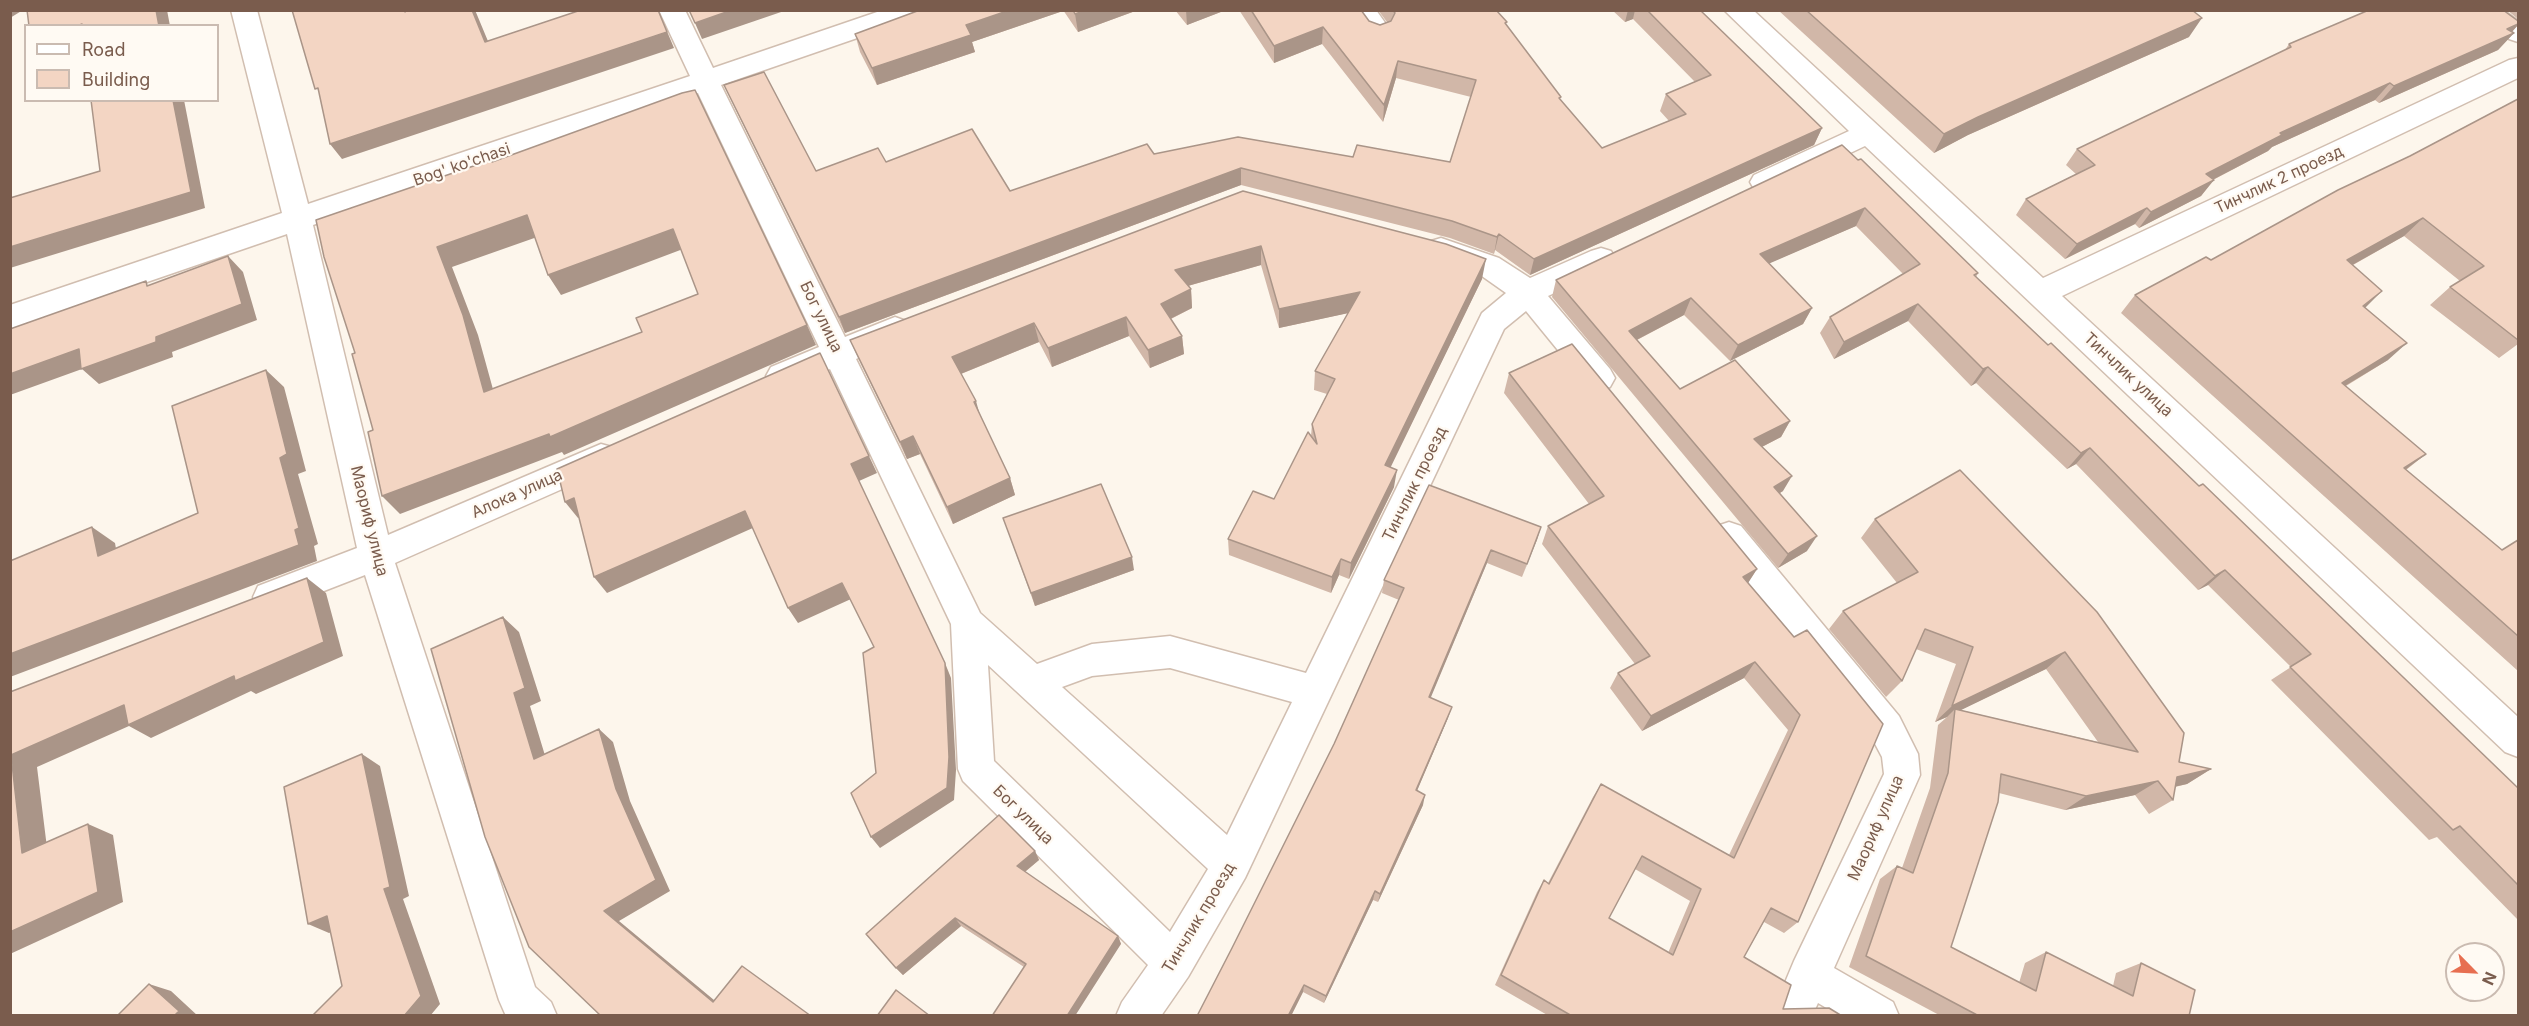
<!DOCTYPE html>
<html>
<head>
<meta charset="utf-8">
<style>
	body { margin:0 }
	#map { position:relative; width:2529px; height:1026px; overflow:hidden; background:#fdf6ec; font-family:Inter,sans-serif }
	canvas { display:block }
	.frame { position:absolute; inset:0; border:12px solid #7a5c4d; pointer-events:none }
	.legend { position:absolute; left:24px; top:24px; width:195px; height:78px; box-sizing:border-box; background:#fffaf3; border:2px solid #cabbb1; margin:0; padding:8px 10px; list-style:none; font-size:18px; color:#7a5c4d }
	.legend li { display:flex; align-items:center; gap:12px; height:30px }
	.legend b { width:30px; border:2px solid #cabbb1 }
	.north { position:absolute; left:2445px; top:942px; width:60px; height:60px; box-sizing:border-box; background:#fffaf3; border:2px solid #cabbb1; border-radius:50%; rotate:114deg; font-size:16px; font-weight:700; line-height:24px; text-align:center; color:#7a5c4d }
	.north::after { content:''; display:block; margin:auto; width:21px; height:27px; background:#e76f51; clip-path:polygon(50% 0,100% 100%,50% 72%,0 100%) }
</style>
</head>
<body>
<div id="map">
<canvas width="2529" height="1026"></canvas>
<div class="frame"></div>
<ul class="legend">
<li><b style="height:8px;background:#fff"></b>Road</li>
<li><b style="height:16px;background:#f3d5c3"></b>Building</li>
</ul>
<div class="north">N</div>
</div>
<script>
const context = document.querySelector('canvas').getContext('2d');
context.lineJoin = 'round';
const shape = rows => new Path2D(rows.map(r => 'M' + r).join(''));
function trace(path, color, width, dash) { context.strokeStyle = color; context.lineWidth = width; context.lineCap = dash ? 'butt' : 'round'; context.setLineDash(dash || []); context.stroke(path); }
function fill(path, color) { context.fillStyle = color; context.fill(path, 'evenodd'); }
function label(font, color, halo, rows, align = 'center') {
  context.font = font + ' Inter,sans-serif'; context.lineWidth = 4.5; context.setLineDash([]); context.textBaseline = 'middle'; context.strokeStyle = halo; context.fillStyle = color; for (const [text, x, y, turn = 0] of rows) {
    context.save(); context.translate(x, y); context.rotate((+turn || 0) * Math.PI / 180); context.textAlign = isNaN(turn) ? turn : align; if (halo) context.strokeText(text, 0, 0); context.fillText(text, 0, 0); context.restore();
  }
}
const minor = shape([
	[231,10,257,10,308,204,690,76,659,10,685,10,713,68,883,10,925,10,921,16,721,85,845,337,895,317,906,321,910,329,906,337,856,359,980,613,1037,664,1092,644,1170,636,1306,673,1482,313,1506,293,1479,274,1431,257,1426,249,1431,241,1441,238,1499,258,1530,278,1591,251,1601,248,1611,251,1616,259,1611,267,1548,296,1610,369,1615,378,1610,387,1599,391,1588,387,1526,311,1504,329,1245,878,1188,977,1161,1016,1116,1016,1122,1002,1148,965,963,781,958,769,951,624,830,369,782,389,771,385,766,376,771,367,819,347,698,93,313,225,388,535,601,444,612,447,617,457,612,467,395,563,535,987,551,1002,557,1016,506,1016,499,1000,365,575,270,612,258,608,253,597,258,586,357,548,287,234,10,329,10,305,282,213,231,10],
	[988,665,1208,869,1170,932,994,761,988,665],
	[1170,668,1292,702,1227,835,1062,687,1092,676,1170,668],
	[1349,10,1376,10,1391,31,1387,37,1378,40,1369,37,1349,10],
	[1724,10,1753,10,2043,278,2509,60,2518,58,2518,78,2062,296,2518,717,2518,757,2505,752,1865,146,1774,189,1764,192,1754,189,1750,182,1754,175,1849,131,1724,10],
	[2471,10,2503,10,2518,21,2518,42,2509,39,2475,16,2471,10],
	[1729,522,1741,526,1899,716,1918,754,1920,775,1834,968,1893,1002,1899,1016,1840,1016,1818,1003,1812,1016,1771,1016,1794,961,1884,774,1882,757,1873,740,1717,546,1712,536,1717,526,1729,522]
]);
trace(minor, '#d1beb0', 3);
fill(minor, '#fff');
fill(shape([
	[920,10,1060,10,1060,12,972,42,975,52,877,85,860,52,855,34],
	[1063,10,1138,10,1078,32],
	[1175,10,1226,10,1187,25],
	[1239,10,1361,10,1369,21,1380,25,1387,22,1378,10,1496,10,1560,100,1602,148,1669,121,1660,111,1666,94,1695,82,1633,19,1625,22,1612,10,1700,10,1822,128,1814,145,1530,275,1495,250,1494,254,1450,238,1241,185,845,333,732,102,724,85,816,171,886,162,1010,191,1154,154,1353,157,1450,162,1471,97,1396,78,1383,122,1322,44,1274,63],
	[1778,10,2192,10,2189,37,1968,135,1934,153],
	[2507,10,2518,10,2518,19],
	[2518,25,2512,32,2514,33,2498,50,2379,103,2375,100,2272,147,2268,151,2213,180,2201,196,2139,228,2135,224,2065,259,2016,215,2026,199,2076,174,2066,165,2077,149,2285,50,2289,44],
	[2518,99,2518,344,2499,358,2430,305,2450,287,2460,281,2404,236,2353,265,2365,308,2388,360,2346,386,2426,454,2406,470,2502,550,2518,540,2518,671,2121,313,2135,295,2211,260],
	[1842,145,1978,273,1976,277,2199,486,2518,788,2518,920,2437,837,2429,840,2271,680,2291,667,2208,585,2198,590,2076,464,2067,469,1976,383,1971,386,1908,321,1834,359,1820,333,1830,317,1903,274,1856,226,1769,263,1812,308,1803,324,1730,361,1684,315,1637,340,1680,389,1790,421,1781,437,1762,447,1783,491,1780,493,1807,551,1778,568,1552,297,1556,280],
	[1243,191,1482,279,1390,467,1394,487,1349,579,1339,575,1331,593,1229,555,1228,539,1274,499,1311,436,1312,424,1327,394,1314,390,1315,371,1348,313,1279,328,1261,265,1188,286,1191,289,1192,308,1171,319,1182,336,1184,354,1150,368,1129,336,1052,367,1039,342,961,374,1010,478,1015,495,953,524,920,454,907,459,858,358,850,340],
	[1509,373,1757,569,1748,583,1794,637,1807,630,1798,922,1784,933,1764,922,1744,957,1783,1009,1842,1016,1549,1016,1495,985,1537,892,1544,880,1548,883,1593,797,1601,784,1729,855,1788,730,1744,678,1642,731,1610,688,1618,673,1635,664,1542,544,1548,526,1589,504,1504,393],
	[1635,869,1690,901,1668,953,1609,918],
	[1960,470,2179,762,2211,769,2187,784,2175,787,2173,800,2149,814,2135,795,2065,810,1999,793,1951,947,2019,983,2025,963,2046,952,2113,986,2116,973,2141,963,2189,1016,1941,1016,1849,967,1880,879,1897,866,1902,868,1930,788,1938,725,1947,717,1935,722,1956,664,1916,649,1902,681,1886,697,1829,629,1843,611,1897,583,1861,538,1875,519],
	[2046,669,2098,742,1960,710],
	[1003,518,1134,570,1035,606],
	[1541,527,1522,577,1487,563,1430,698,1448,718,1417,791,1423,805,1378,902,1373,900,1324,1003,1303,992,1291,1016,1197,1016,1232,948,1334,744,1399,600,1382,593,1384,580],
	[1035,851,1039,860,1025,872,1118,936,1121,944,1024,967,961,926,903,975,896,968]
]), '#d1b7a8');
fill(shape([
	[10,10,23,10,10,18],
	[156,10,167,10,170,26,159,26],
	[472,10,475,10,495,58,485,42],
	[658,10,674,48,342,159,330,144],
	[732,10,787,10,702,39,695,23],
	[1010,10,1060,10,1060,12,972,42,975,52,877,85,872,68,966,25],
	[1086,10,1138,10,1078,32,1075,14],
	[1186,10,1226,10,1187,25],
	[1628,10,1635,10,1633,19,1625,22],
	[2202,18,2189,37,1968,135,1934,153,1944,134,1978,117],
	[2518,24,2518,25,2508,36,2514,33,2498,50,2379,103,2394,86],
	[1323,27,1322,44,1274,63,1274,46],
	[1398,61,1396,78,1383,122,1384,105],
	[2390,83,2375,100,2272,147,2268,151,2193,190,2206,174,2280,133],
	[173,100,184,100,205,208,10,268,10,247,191,192],
	[1822,128,1814,145,1530,275,1534,259],
	[1241,168,1241,185,845,333,839,317],
	[2214,180,2201,196,2139,228,2151,212],
	[1865,208,1856,226,1752,271,1760,254],
	[2147,208,2135,224,2065,259,2077,244],
	[527,215,540,236,452,267,478,335,499,411,484,392,437,247],
	[2423,218,2404,236,2329,278,2347,260],
	[673,229,683,249,561,295,548,275],
	[1499,234,1494,254,1497,237],
	[1261,246,1261,265,1177,289,1175,270],
	[228,256,243,272,257,320,172,352,173,357,99,384,82,369,10,395,10,374,79,349,156,337],
	[1486,259,1482,279,1383,483,1385,465],
	[1191,289,1192,308,1162,323,1161,304],
	[2382,291,2364,309,2363,306],
	[1360,292,1358,311,1279,328,1279,309],
	[1691,298,1684,315,1623,347,1629,331],
	[1918,304,1908,321,1834,359,1844,342],
	[1812,308,1803,324,1730,361,1738,345],
	[1126,317,1129,336,1052,367,1048,348],
	[1034,323,1039,342,958,375,952,357],
	[807,325,816,345,564,455,562,452,400,514,382,496],
	[1182,336,1184,354,1150,368,1148,350],
	[2407,343,2388,360,2323,399,2342,383],
	[1988,367,1976,383,1971,386,1983,369],
	[266,370,284,387,306,471,298,474,318,544,314,546,317,561,10,677,10,654,295,530,280,458],
	[976,401,981,419,974,402],
	[1790,421,1781,437,1746,455,1754,439],
	[913,436,920,454,907,459,900,442],
	[2090,448,2076,464,2067,469,2081,453],
	[2426,454,2405,470,2404,468],
	[869,456,877,473,859,481,851,464],
	[1397,470,1394,487,1349,579,1351,563],
	[1792,476,1783,491,1765,502,1774,487],
	[1010,478,1015,495,953,524,947,507],
	[574,498,587,515,578,518,565,502],
	[745,511,755,527,607,593,594,577],
	[92,527,115,543,120,572,98,556],
	[1541,527,1537,540,1522,577,1527,564],
	[1817,536,1807,551,1778,568,1788,554],
	[1491,550,1487,563,1426,709,1429,697],
	[1132,557,1134,570,1035,606,1031,593],
	[1341,559,1339,575,1331,593,1332,577],
	[1757,569,1746,586,1743,577],
	[2225,570,2208,585,2198,590,2215,576],
	[307,578,326,593,343,656,256,694,251,691,151,738,129,726,37,767,49,864,22,853,11,755,124,705],
	[842,583,851,599,798,623,788,608],
	[503,617,519,632,541,701,530,706,550,772,534,759,514,693],
	[2065,652,2046,669,1955,713,1955,709,1947,717,1935,722,1952,706],
	[1755,662,1744,678,1642,731,1651,716],
	[945,663,951,678,956,770,954,800,880,848,871,837],
	[1452,707,1448,718,1413,800,1416,790],
	[599,729,613,742,630,801,670,891,619,921,726,1010,713,1002,604,911,616,789],
	[362,754,380,766,409,896,403,899,440,1004,430,1016,404,1016],
	[2211,769,2187,784,2164,789,2177,777],
	[2158,781,2135,795,2065,810,2086,796],
	[1425,795,1423,805,1378,902,1380,894],
	[88,824,113,835,123,902,10,954,10,932],
	[1035,851,1039,860,1021,875,1017,866],
	[1375,891,1373,900,1324,1003,1326,996],
	[327,916,347,925,329,933,308,924],
	[955,918,961,926,903,975,896,968],
	[1118,936,1121,944,1075,1016,1067,1016],
	[149,984,171,991,198,1016,174,1016],
	[1304,985,1303,992,1291,1016,1288,1016]
]), '#aa9588');
const building = shape([
	[27,10,156,10,159,26,82,26,82,24,77,26,29,26,27,10],
	[292,10,404,10,405,12,408,10,472,10,485,42,581,10,658,10,667,32,330,144,318,88,315,89,292,10],
	[689,10,732,10,695,23,689,10],
	[920,10,1010,10,966,25,971,35,872,68,855,34,920,10],
	[1073,10,1086,10,1075,14,1073,10],
	[1251,10,1361,10,1369,21,1380,25,1391,21,1395,13,1393,10,1496,10,1507,22,1505,23,1561,97,1559,98,1602,148,1686,114,1666,94,1711,75,1647,10,1700,10,1822,128,1534,259,1499,234,1497,237,1452,221,1241,168,839,317,724,85,764,72,816,171,878,148,886,162,972,129,1010,191,1147,144,1154,154,1238,137,1353,157,1357,145,1450,162,1476,80,1398,61,1384,105,1323,27,1274,46,1251,10],
	[1806,10,2192,10,2202,18,1978,117,1944,134,1806,10],
	[2369,10,2503,10,2518,21,2518,24,2507,29,2514,33,2394,86,2390,83,2280,133,2282,135,2206,174,2214,180,2151,212,2147,208,2077,244,2026,199,2095,165,2077,149,2291,47,2289,44,2369,10],
	[695,90,807,325,550,437,549,434,382,496,368,432,373,430,352,354,355,353,324,257,316,220,491,160,492,162,682,93,695,90],
	[527,215,548,275,673,229,698,294,636,318,642,332,484,392,463,315,437,247,527,215],
	[2518,99,2518,340,2450,287,2484,266,2423,218,2347,260,2382,291,2363,306,2407,343,2342,383,2426,454,2404,468,2502,550,2518,540,2518,636,2135,295,2206,257,2211,260,2338,190,2410,156,2518,99],
	[91,100,173,100,191,192,10,247,10,198,100,171,91,100],
	[1842,145,1858,160,1861,159,1978,273,1974,275,2048,345,2051,343,2199,486,2203,484,2518,788,2518,885,2460,826,2453,830,2290,667,2311,654,2225,570,2215,576,2090,448,2081,453,1988,367,1983,369,1918,304,1844,342,1830,317,1920,264,1865,208,1760,254,1812,308,1738,345,1691,298,1629,331,1680,389,1735,360,1790,421,1754,439,1792,476,1774,487,1817,536,1788,554,1556,280,1842,145],
	[1243,191,1446,244,1486,259,1385,465,1397,470,1351,563,1341,559,1332,577,1228,539,1253,491,1274,499,1308,432,1317,444,1312,424,1335,379,1315,371,1360,292,1279,309,1261,246,1175,270,1191,289,1161,304,1182,336,1148,350,1126,317,1048,348,1034,323,952,357,976,401,974,402,1010,478,947,507,913,436,900,442,850,340,1243,191],
	[228,256,242,304,156,337,156,342,81,369,79,349,10,374,10,329,146,281,147,286,228,256],
	[1572,344,1757,569,1743,577,1794,637,1807,630,1883,724,1798,922,1771,908,1744,957,1791,985,1783,1009,1829,1008,1842,1016,1572,1016,1501,975,1544,880,1549,884,1601,784,1734,858,1800,715,1755,662,1651,716,1618,673,1650,656,1548,526,1604,496,1509,373,1572,344],
	[1642,856,1701,889,1673,955,1609,918,1642,856],
	[820,353,869,456,851,464,945,663,949,757,947,788,871,837,851,793,876,773,863,653,874,647,842,583,788,608,745,511,594,577,574,498,565,502,557,469,820,353],
	[266,370,287,454,280,458,299,528,295,530,299,545,10,654,10,561,92,527,98,556,198,513,172,406,266,370],
	[1960,470,2097,612,2184,733,2179,762,2211,769,2177,777,2173,800,2158,781,2086,796,2001,774,1998,802,1951,947,2036,991,2046,952,2133,996,2141,963,2195,990,2189,1016,1979,1016,1866,956,1897,866,1913,873,1948,773,1955,709,2138,752,2065,652,1952,706,1973,647,1925,629,1902,681,1843,611,1918,572,1875,519,1960,470],
	[1101,484,1132,557,1031,593,1003,518,1101,484],
	[1429,485,1541,527,1527,564,1491,550,1429,697,1452,707,1416,790,1425,795,1380,894,1375,891,1326,996,1304,985,1288,1016,1197,1016,1232,948,1334,744,1404,588,1384,580,1429,485],
	[307,578,324,642,235,681,234,676,128,725,124,705,11,755,22,853,88,824,98,892,10,932,10,692,307,578],
	[503,617,525,688,514,693,534,759,599,729,616,789,656,880,604,911,713,1002,742,966,811,1016,601,1016,529,947,485,837,431,649,503,617],
	[362,754,390,887,384,889,421,996,404,1016,312,1016,342,986,327,916,308,924,284,787,362,754],
	[999,815,1035,851,1017,866,1118,936,1067,1016,992,1016,1026,964,955,918,896,968,866,934,999,815],
	[149,984,179,1011,174,1016,117,1016,149,984],
	[896,990,930,1016,877,1016,896,990]
]);
fill(building, '#f3d5c3');
trace(building, '#aa9588', 1.5);
label('16px', '#7a5c4d', '#fffaf3', [
	["Bog' ko'chasi",462,165,-19],
	["Тинчлик 2 проезд",2279,180,-25],
	["Бог улица",821,317,64],
	["Тинчлик улица",2128,375,43],
	["Тинчлик проезд",1415,484,-64],
	["Алока улица",517,494,-24],
	["Маориф улица",369,521,76],
	["Бог улица",1023,815,44],
	["Маориф улица",1876,828,-66],
	["Тинчлик проезд",1199,918,-59]
]);
</script>
</body>
</html>
